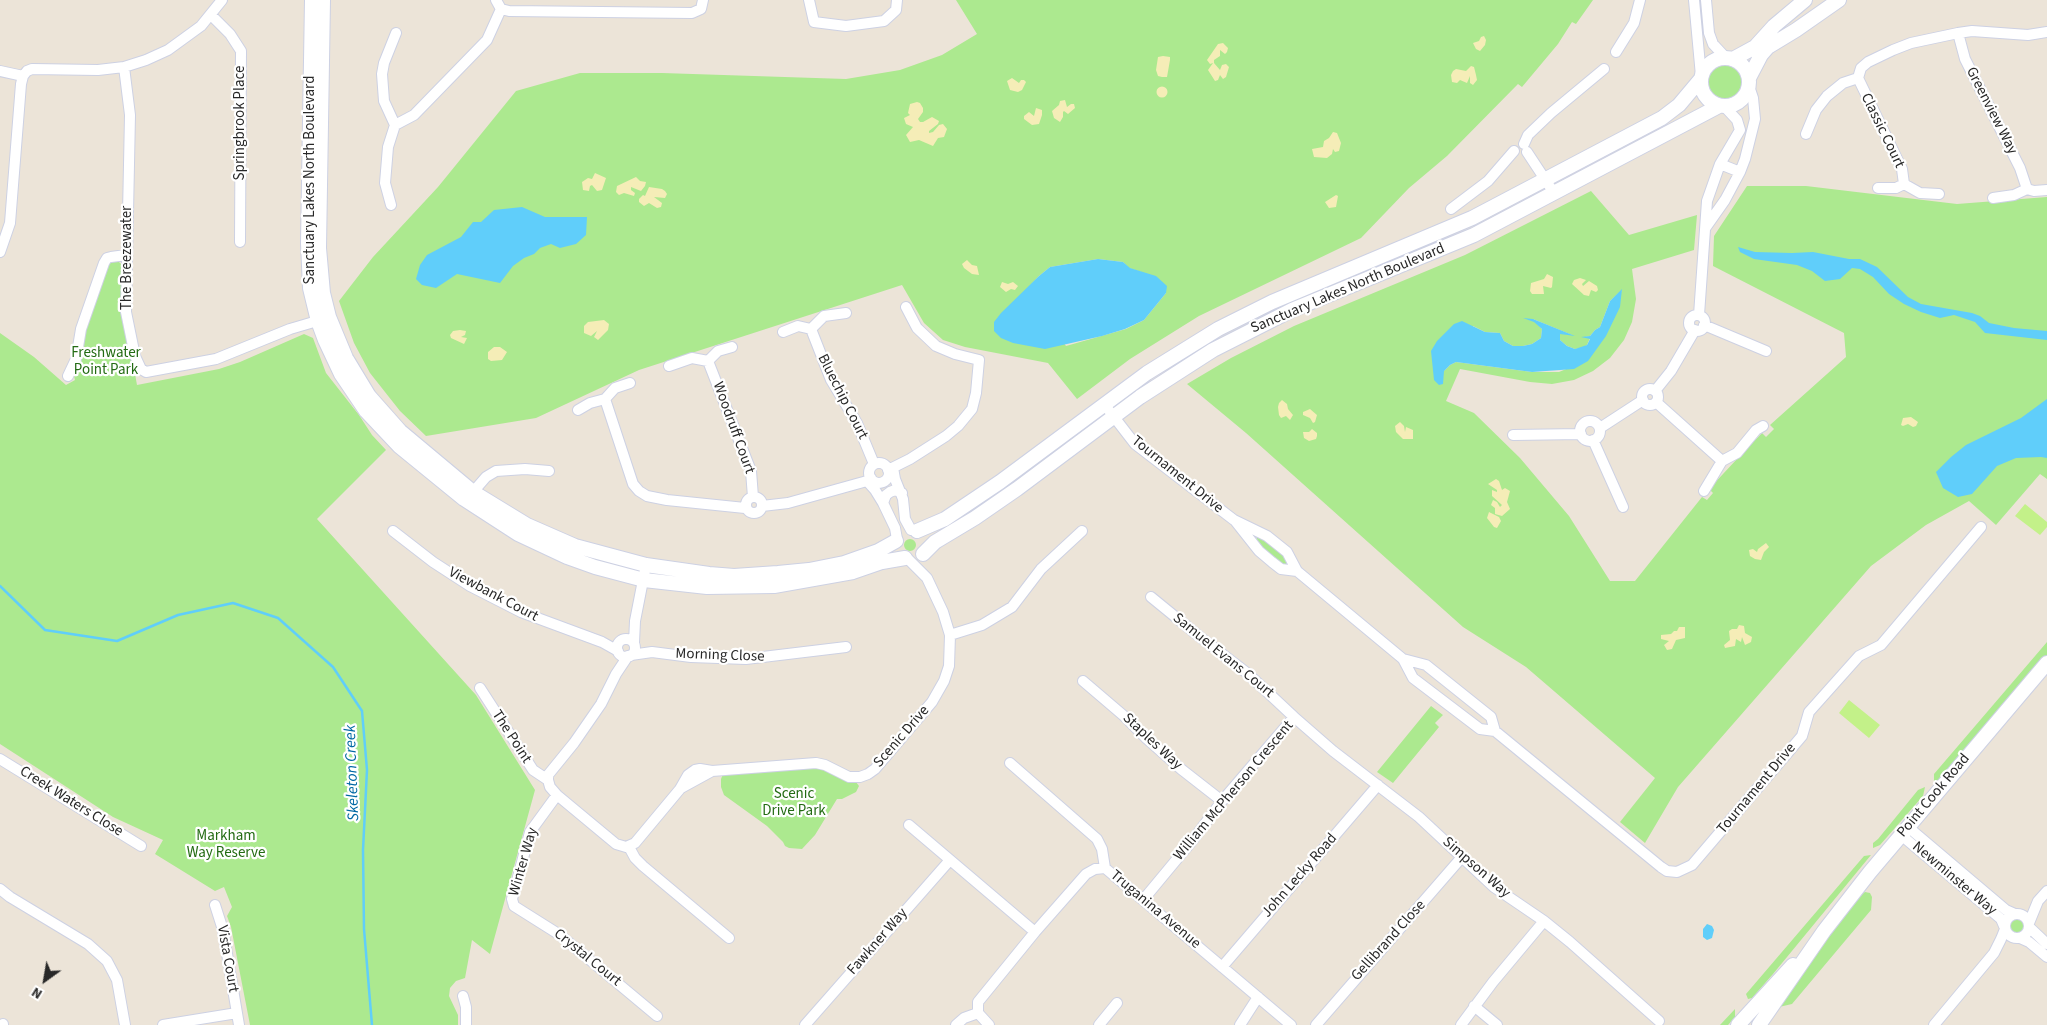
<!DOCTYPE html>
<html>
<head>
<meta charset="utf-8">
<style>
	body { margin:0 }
	#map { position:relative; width:2047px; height:1025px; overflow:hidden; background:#ece4d8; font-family:"Source Sans 3",sans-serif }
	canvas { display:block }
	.north { position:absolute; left:20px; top:955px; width:50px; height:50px; -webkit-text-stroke:4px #fff; paint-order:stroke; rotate:212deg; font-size:14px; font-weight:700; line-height:20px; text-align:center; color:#282828 }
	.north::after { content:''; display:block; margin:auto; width:18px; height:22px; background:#282828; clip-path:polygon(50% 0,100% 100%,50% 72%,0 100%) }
</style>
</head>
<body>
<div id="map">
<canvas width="2047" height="1025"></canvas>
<div class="north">N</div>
</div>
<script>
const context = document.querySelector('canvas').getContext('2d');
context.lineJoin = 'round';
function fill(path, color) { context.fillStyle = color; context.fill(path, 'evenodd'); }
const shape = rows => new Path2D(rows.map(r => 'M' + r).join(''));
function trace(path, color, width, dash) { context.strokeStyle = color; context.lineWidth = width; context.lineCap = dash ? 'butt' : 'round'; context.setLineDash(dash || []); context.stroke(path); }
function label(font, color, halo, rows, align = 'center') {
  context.font = font + ' "Source Sans 3",sans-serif'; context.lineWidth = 4.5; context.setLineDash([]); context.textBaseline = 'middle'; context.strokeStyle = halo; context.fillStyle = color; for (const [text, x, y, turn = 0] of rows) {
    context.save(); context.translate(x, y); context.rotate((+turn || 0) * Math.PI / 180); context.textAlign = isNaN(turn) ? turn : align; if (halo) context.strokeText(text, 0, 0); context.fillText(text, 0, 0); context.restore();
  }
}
fill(shape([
	[956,0,1593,0,1576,24,1572,22,1558,44,1522,87,1518,84,1447,156,1409,188,1361,238,1199,316,1130,359,1077,399,1048,363,965,347,943,340,924,323,902,285,639,370,536,418,426,436,400,411,370,373,354,343,339,301,373,257,438,187,516,91,580,73,662,73,846,79,900,70,942,55,977,34],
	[1098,259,1123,262,1129,268,1141,272,1166,293,1144,320,1126,329,1066,346,1026,290,1039,276,1050,267],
	[1725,63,1736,67,1743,77,1744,83,1740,94,1735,99,1722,101,1710,95,1705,83,1709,71,1713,67],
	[1747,186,1806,186,1957,204,2047,197,2047,479,2040,474,1996,525,1969,501,1926,525,1871,566,1678,787,1645,843,1620,822,1655,778,1526,667,1463,627,1246,433,1187,384,1231,358,1294,326,1465,255,1591,191,1629,235,1697,215,1694,250,1632,269,1636,299,1632,322,1624,340,1610,358,1593,371,1574,380,1552,384,1530,382,1460,369,1446,401,1474,413,1520,458,1569,516,1610,581,1635,581,1702,497,1707,500,1713,493,1709,489,1737,459,1762,433,1766,437,1774,429,1770,425,1846,357,1844,333,1713,266,1714,236],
	[1622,290,1588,360,1559,372,1532,372,1456,362,1450,365,1444,371,1473,326,1485,332,1500,333,1504,341,1513,346,1523,346,1532,344,1541,338,1542,329,1533,319,1572,335,1560,333,1560,340,1567,346,1575,349,1582,348,1587,345,1590,338,1585,337,1590,336,1595,330,1600,327,1610,301],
	[110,261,118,261,123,266,124,313,137,385,219,369,240,362,304,334,313,338,326,373,359,415,372,435,386,450,317,519,476,695,535,790,490,954,472,940,465,978,456,981,450,988,449,996,458,1015,458,1025,250,1025,231,927,227,916,232,907,224,887,215,891,155,854,163,840,113,817,0,744,0,333,34,357,66,385,75,380,73,372,87,323],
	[1258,537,1264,538,1286,555,1291,565,1284,567,1255,540],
	'904 545a6 6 0 1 1 12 0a6 6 0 1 1-12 0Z',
	[2047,642,2047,655,1976,738,1937,781,1934,781,1934,774],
	[1431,706,1443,715,1435,723,1439,727,1393,783,1377,772],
	[811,768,821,768,856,782,859,786,856,792,842,799,837,799,815,835,802,849,789,848,785,846,783,842,767,826,724,795,721,787,721,779,723,774],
	[1925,787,1923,796,1880,845,1873,848,1873,843,1878,839,1918,790],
	[1871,855,1773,974,1752,998,1748,999,1746,994,1864,856],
	[1865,892,1870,893,1872,897,1871,910,1792,1004,1779,1007,1777,1006,1858,897],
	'2010 926a7 7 0 1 1 14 0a7 7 0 1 1-14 0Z',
	[1735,1009,1735,1017,1728,1025,1720,1025]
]), '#ace98f');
fill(shape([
	[1484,36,1486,40,1485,45,1480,51,1476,49,1473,43,1479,41,1481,37],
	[1223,43,1228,48,1227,52,1225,54,1220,50,1220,56,1214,60,1214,63,1220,70,1222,65,1226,64,1229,67,1226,77,1223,79,1220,75,1218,80,1215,81,1208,70,1213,63,1210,64,1207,60,1218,44],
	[1163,56,1170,57,1170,60,1167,77,1162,77,1158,76,1156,70,1158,57],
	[1471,66,1474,67,1476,75,1477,80,1473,85,1470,83,1470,76,1467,83,1460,80,1457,83,1452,82,1451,75,1453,71,1456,69,1466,71],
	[1012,78,1019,83,1021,80,1024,80,1026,82,1022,90,1018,92,1010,90,1007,81],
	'1156.5 92a5.5 5.5 0 1 1 11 0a5.5 5.5 0 1 1-11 0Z',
	[1065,100,1067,107,1071,104,1074,104,1075,108,1068,114,1064,111,1063,112,1063,117,1060,122,1054,118,1052,111,1059,105,1060,101],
	[917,102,920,103,923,108,923,112,918,119,920,122,923,122,932,117,939,121,938,124,929,131,929,133,933,132,939,125,943,124,947,129,944,137,938,138,933,146,919,140,910,142,906,135,913,127,906,124,904,118,910,115,908,113,910,104],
	[1036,108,1042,110,1042,115,1039,124,1032,125,1024,119,1024,116,1029,112,1034,116],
	[1333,132,1337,133,1341,143,1339,151,1335,152,1333,149,1332,154,1327,158,1314,157,1312,149,1323,147,1324,141,1329,138],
	[595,173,606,178,602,190,597,191,592,185,590,186,589,191,583,190,582,182,588,178,592,179],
	[636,177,640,181,646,182,645,186,641,191,631,187,631,190,635,193,634,196,624,193,619,195,616,192,617,186],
	[649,187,662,189,665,191,667,194,665,198,654,197,662,203,661,207,657,208,649,203,644,206,639,202,639,199,643,195,645,196],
	[1336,195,1338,196,1336,207,1329,208,1325,202],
	[967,260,972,265,977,266,979,275,972,274,964,268,962,264],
	[1547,274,1553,277,1552,287,1551,288,1543,286,1544,294,1532,294,1530,291,1531,283,1544,279],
	[1580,278,1586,280,1582,284,1583,286,1589,281,1597,286,1598,290,1596,292,1591,290,1589,296,1584,295,1572,284,1574,280],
	[1002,282,1008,284,1013,282,1018,286,1015,290,1011,289,1006,292,1000,287],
	[604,320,609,324,608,330,598,340,594,337,597,331,591,336,584,333,584,326,588,322],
	[460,330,466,331,465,335,461,337,467,338,464,344,451,338,450,335,453,331],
	[494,347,500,347,507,352,502,360,491,361,488,359,488,352],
	[1282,400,1287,404,1288,409,1293,415,1290,420,1286,416,1281,418,1279,415,1278,407,1279,403],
	[1310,409,1317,415,1315,422,1313,423,1310,418,1303,415,1303,412],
	[1911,417,1918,422,1916,426,1913,427,1908,424,1903,426,1901,425,1903,418],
	[1400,422,1404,426,1405,432,1406,427,1413,430,1413,439,1403,439,1396,432,1395,426],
	[1312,429,1317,433,1317,436,1316,439,1309,441,1304,438,1303,432,1309,432],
	[1496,479,1499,481,1502,490,1505,488,1510,491,1507,502,1510,509,1502,516,1495,514,1495,508,1491,505,1493,500,1497,502,1500,507,1502,505,1492,496,1492,490,1497,492,1497,490,1488,484],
	[1489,512,1499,517,1501,521,1497,528,1494,527,1487,518],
	[1766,543,1769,547,1764,552,1761,560,1755,559,1750,556,1749,550,1753,549,1757,552,1758,549],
	[1739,625,1744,626,1745,633,1752,637,1751,642,1745,645,1742,637,1741,642,1736,639,1735,646,1725,648,1724,645,1730,640,1729,631,1732,629,1737,629],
	[1679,627,1685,627,1685,638,1676,640,1672,649,1667,650,1664,645,1669,641,1661,639,1661,635,1671,634,1674,631,1677,631]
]), '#f5edb7');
fill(shape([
	[2025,504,2047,522,2047,527,2040,535,2015,516],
	[1849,700,1880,725,1869,738,1839,713]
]), '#c3f189');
fill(shape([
	[522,207,545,217,587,217,586,235,576,244,560,248,551,244,540,248,534,254,524,258,513,266,500,283,457,274,436,288,422,285,416,279,420,265,427,255,461,237,473,222,481,222,494,210],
	[1738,247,1755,252,1792,253,1813,252,1849,259,1860,259,1877,267,1908,297,1921,304,1972,313,1980,316,1989,323,2014,328,2047,331,2047,340,1985,333,1975,322,1954,315,1940,318,1921,312,1904,304,1889,294,1873,277,1860,269,1852,268,1840,279,1825,281,1812,271,1797,265,1754,259,1740,252],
	[1098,259,1123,262,1130,268,1156,276,1167,286,1166,293,1144,320,1125,329,1102,336,1045,349,1013,343,1001,338,994,331,994,322,1001,313,1039,276,1050,267],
	[1622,289,1620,307,1606,336,1588,361,1574,369,1532,372,1456,362,1450,365,1444,371,1443,384,1439,385,1434,380,1431,351,1437,341,1454,324,1462,321,1485,332,1500,333,1504,341,1513,346,1523,346,1532,344,1541,338,1542,329,1534,322,1523,318,1533,319,1575,336,1560,334,1560,340,1567,346,1575,349,1587,345,1590,339,1581,337,1590,336,1595,330,1600,327,1610,301],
	[2047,399,2047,458,2041,457,2016,458,1997,466,1972,494,1958,497,1943,488,1936,472,1951,457,1966,445,2021,418],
	[1707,924,1712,926,1714,930,1712,938,1707,940,1703,937,1703,929]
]), '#60cefa');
trace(shape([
	[0,586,45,630,117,641,178,615,233,603,278,618,333,667,362,711,367,770,363,850,364,929,372,1025]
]), '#60cefa', 2.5);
const street = shape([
	[496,0,501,9,509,11,692,13,701,9,703,0],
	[809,0,814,22,846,26,884,21,896,10,897,0],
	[1694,0,1701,76],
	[1706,0,1709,33,1713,44,1726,58],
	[211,15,230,34,241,51,240,242],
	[396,33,384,63,382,74,384,101,395,125,414,115,487,40,501,9],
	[1958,33,1965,59,2020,168,2027,189],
	[1616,52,1634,23,1640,0],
	[124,67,130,115,126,312,135,356,141,369,146,372,216,359,290,329,324,319],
	[0,71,23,76],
	[1858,78,1902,169,1904,184],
	[1806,134,1816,110,1827,96,1843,83,1858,78,1861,68,1868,62,1893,50,1911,43,1958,33,1972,31,2028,35,2047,32],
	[1524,144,1528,135,1551,113,1604,69],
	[1527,152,1554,193],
	[1720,164,1740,172],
	[1904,184,1920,193,1939,194],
	[1878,188,1896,188,1904,184],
	[1993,198,2014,195,2027,189,2034,191,2047,190],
	[391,205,385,183,388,147,395,125],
	[1451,209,1488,181,1514,151],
	[1706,227,1725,200,1740,172,1745,159,1755,119,1753,98,1749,86],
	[0,252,10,223,21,84,23,76,27,71,32,69,98,70,124,67,146,60,168,50,201,26,222,0],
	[1699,315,1707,201,1720,164,1740,130,1737,120,1724,106],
	'1689 323a8 8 0 1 1 16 0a8 8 0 1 1-16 0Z',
	[1704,325,1766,351],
	[811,329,831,380,857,423,874,464],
	[783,332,798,326,811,329,824,316,846,313],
	[708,361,751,471,753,497],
	[669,366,692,358,708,361,718,351,732,347],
	[68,376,76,359,81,329,104,263,107,258,111,257,126,255],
	'1642 397a8 8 0 1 1 16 0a8 8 0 1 1-16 0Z',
	[1655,391,1671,371,1695,330],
	[605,399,633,484,639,491,647,496,667,500,745,508],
	[1656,402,1722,461],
	[1104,404,1135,444,1234,520,1267,536,1287,552,1297,571,1403,659,1413,678,1480,729,1495,731,1661,867,1667,871,1677,872,1692,865,1802,736,1809,712,1859,656,1881,645,1981,527],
	[578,410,590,403,605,399,615,388,630,383],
	'1580 431a10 10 0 1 1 20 0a10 10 0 1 1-20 0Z',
	[1600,428,1643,400],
	[1513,435,1581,434],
	[1593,440,1623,507],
	'869 473a10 10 0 1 1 20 0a10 10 0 1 1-20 0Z',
	[893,468,895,479,903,499,905,519,911,530],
	[888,470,910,459,946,436,958,426,972,409,976,393,979,360,955,354,936,346,917,328,906,307],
	[867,481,875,490,883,503,895,528,897,539],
	[1704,491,1722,461,1737,453,1756,430,1763,426],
	[473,492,486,477,496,471,525,469,549,471],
	'746 505a8 8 0 1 1 16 0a8 8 0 1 1-16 0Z',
	[883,503,886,495,890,492,895,490,902,493],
	[762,506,788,503,867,481,871,478],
	[1236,522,1259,551,1272,562,1281,569,1297,571],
	[393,531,433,562,470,586,521,612,602,642,618,651],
	[1151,597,1200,637,1247,673,1294,717],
	[950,635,982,625,1012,607,1041,569,1082,531],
	'617 648a9 9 0 1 1 18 0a9 9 0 1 1-18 0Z',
	[634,643,635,621,646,565],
	[631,655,652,652,691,657,746,659,846,647],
	[1403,659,1426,665,1491,717,1495,731],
	[1083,681,1124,716,1146,738,1181,769,1222,801],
	[480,688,533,770,548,780],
	[0,759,141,846],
	[1010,763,1097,839,1102,849,1105,868],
	[548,780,550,787,557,795,616,844,626,847,635,843,680,789,688,775,695,770,700,769,712,771,816,763,825,765,849,777,860,777,868,774,875,769,932,702,944,681,949,666,950,635,943,612,927,578,908,559],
	[548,780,548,775,574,743,601,704,616,674,628,656],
	[681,788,712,771],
	[557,795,530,832,515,888,512,899,514,906,560,935,657,1016],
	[909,825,1035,932,1086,874,1095,869,1105,868,1291,1025],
	[1908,827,2006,910,2015,914],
	[1901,835,2001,919,2004,926],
	[629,847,635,858,643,866,729,938],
	[0,889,10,897,88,944,107,961,117,980,125,1025],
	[1143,900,1192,841,1222,801,1294,717,1333,751,1419,817,1494,887,1544,921,1493,982,1461,1025],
	[215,905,223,930,239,1025],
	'2005 926a12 12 0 1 1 24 0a12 12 0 1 1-24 0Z',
	[1544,921,1570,942,1659,1021],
	[2029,923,2038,901,2047,891],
	[2029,927,2047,944],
	[2020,938,2029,942,2047,957],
	[1222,967,1378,785],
	[463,996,466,1007,466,1025],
	[1474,1006,1497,1025],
	[3,1024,3,1025],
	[163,1025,237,1013],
	[805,1025,950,860],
	[956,1025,964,1018,978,1013],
	[989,1025,978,1013,978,1002,1035,932],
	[1099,1025,1117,1003],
	[1240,1025,1258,997],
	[1316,1025,1462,857],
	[1934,1025,1994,953,2001,939,2005,929]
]);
const secondary = shape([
	[312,0,308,243,310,288,318,321,325,340,341,374,366,411,399,446,464,499,518,534,567,557,595,567,644,580,707,587,774,586,853,572,882,562,905,558],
	[323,0,319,248,323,293,329,317,346,358,369,396,400,431,473,492,527,525,575,546,646,565,709,574,734,576,778,573,809,570,844,563,878,551,896,541],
	'1701 82a24 24 0 1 1 48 0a24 24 0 1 1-48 0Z',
	[1733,59,1755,47,1774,26,1805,0],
	[1749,78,1761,55,1768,47,1796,30,1839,0],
	[917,531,945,519,1000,482,1147,373,1218,329,1272,302,1472,218,1662,118,1679,105,1700,80],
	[923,554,935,542,975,518,1017,489,1140,397,1213,350,1292,310,1474,235,1719,106],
	[1738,1025,1793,965],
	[1759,1025,1824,931,1870,872,2047,663]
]);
trace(street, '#cdd1e3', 12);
trace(secondary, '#cdd1e3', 16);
trace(street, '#fff', 10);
trace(secondary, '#fff', 14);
label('15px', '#282828', '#fff', [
	["Greenview Way",1991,111,63],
	["Springbrook Place",241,123,-90],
	["Classic Court",1882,131,64],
	["Sanctuary Lakes North Boulevard",311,180,-90],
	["The Breezewater",128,258,-90],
	["Sanctuary Lakes North Boulevard",1348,289,-23],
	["Bluechip Court",842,397,63],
	["Woodruff Court",733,428,70],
	["Tournament Drive",1177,475,39],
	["Viewbank Court",493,595,28],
	["Morning Close",720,656,2],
	["Samuel Evans Court",1223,656,39],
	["The Point",511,737,57],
	["Scenic Drive",902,737,-49],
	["Staples Way",1152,742,43],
	["Tournament Drive",1757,789,-50],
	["William McPherson Crescent",1234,791,-50],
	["Point Cook Road",1934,796,-50],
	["Creek Waters Close",71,802,32],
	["Winter Way",524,862,-74],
	["Simpson Way",1476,868,41],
	["John Lecky Road",1300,876,-49],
	["Newminster Way",1954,879,40],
	["Truganina Avenue",1155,910,40],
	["Gellibrand Close",1389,941,-48],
	["Fawkner Way",878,942,-49],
	["Crystal Court",587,958,39],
	["Vista Court",227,959,80]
]);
label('15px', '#236b13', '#fff', [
	["Freshwater",106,354],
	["Point Park",106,371],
	["Scenic",794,795],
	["Drive Park",794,812],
	["Markham",226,837],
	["Way Reserve",226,854]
]);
label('italic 16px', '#0168a4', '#fff', [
	["Skeleton Creek",353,773,-92]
]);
</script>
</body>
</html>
